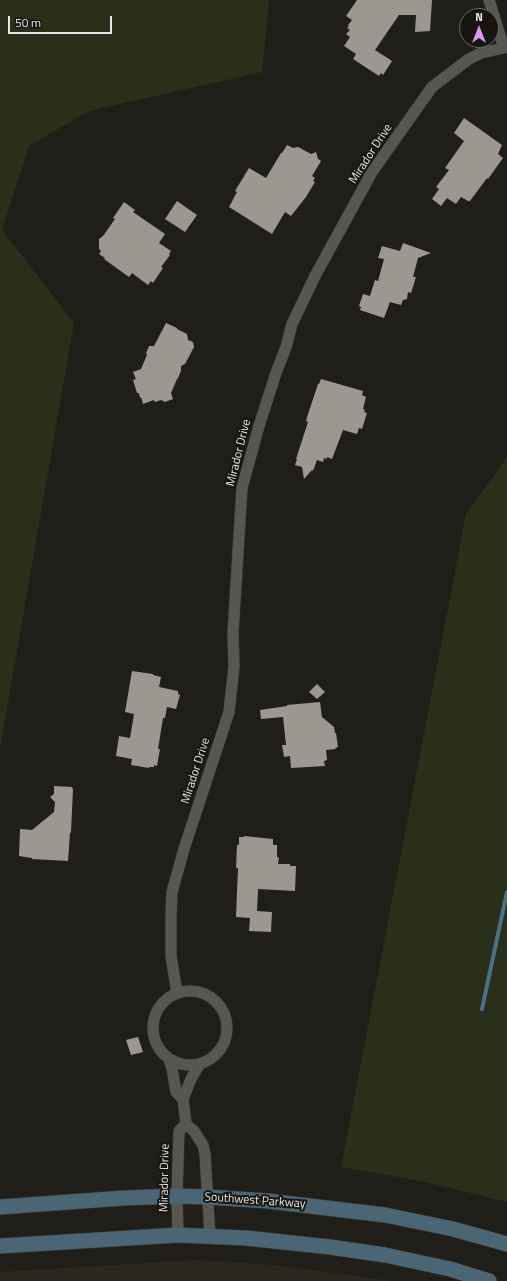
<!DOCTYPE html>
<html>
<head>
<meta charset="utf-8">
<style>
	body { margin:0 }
	#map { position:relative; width:507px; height:1281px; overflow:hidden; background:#201e18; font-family:"Titillium Web",sans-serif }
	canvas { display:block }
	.north { position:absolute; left:459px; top:8px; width:40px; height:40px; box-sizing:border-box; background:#161510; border:1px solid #6a6964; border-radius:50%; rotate:0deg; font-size:11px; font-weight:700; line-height:16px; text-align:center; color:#e8e7e3 }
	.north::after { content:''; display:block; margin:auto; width:14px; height:18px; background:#d99af7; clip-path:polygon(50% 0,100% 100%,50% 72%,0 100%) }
	.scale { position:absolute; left:8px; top:16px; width:104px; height:18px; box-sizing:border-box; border:2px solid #e8e7e3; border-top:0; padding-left:5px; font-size:12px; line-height:14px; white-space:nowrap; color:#e8e7e3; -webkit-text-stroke:3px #161510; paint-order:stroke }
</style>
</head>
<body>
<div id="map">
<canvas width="507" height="1281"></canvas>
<div class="north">N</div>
<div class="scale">50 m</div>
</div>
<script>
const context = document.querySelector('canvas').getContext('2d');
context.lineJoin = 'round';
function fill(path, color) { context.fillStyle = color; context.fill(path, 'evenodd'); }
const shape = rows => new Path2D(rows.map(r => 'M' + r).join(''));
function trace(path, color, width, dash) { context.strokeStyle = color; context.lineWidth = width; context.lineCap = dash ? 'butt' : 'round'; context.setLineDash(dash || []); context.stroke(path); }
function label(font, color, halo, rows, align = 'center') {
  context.font = font + ' "Titillium Web",sans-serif'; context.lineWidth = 4; context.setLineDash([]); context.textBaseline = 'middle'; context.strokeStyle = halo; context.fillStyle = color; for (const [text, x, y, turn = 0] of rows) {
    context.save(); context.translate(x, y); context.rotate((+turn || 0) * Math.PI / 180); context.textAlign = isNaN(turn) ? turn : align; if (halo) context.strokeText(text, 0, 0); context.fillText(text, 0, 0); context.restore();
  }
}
fill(shape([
	[195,1260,275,1265,393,1281,0,1281,0,1272]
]), '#2b271c');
fill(shape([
	[0,0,269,0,262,72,89,111,29,146,2,230,74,323,0,749],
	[507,457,507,1202,421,1181,341,1167,466,514]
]), '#292f18');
trace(shape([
	[482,1009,507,892]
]), '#4b7087', 4);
fill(shape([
	[357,0,432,0,430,31,415,32,416,15,399,15,375,50,392,61,383,75,381,73,379,76,353,59,356,54,344,46,350,37,346,34,350,30,347,28,349,26,348,25,352,20,346,16],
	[464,118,502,145,498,154,503,158,488,179,487,178,470,201,468,201,461,197,456,204,447,198,441,206,432,199,439,189,436,187,449,170,445,168,464,141,454,133],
	[287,145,293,148,298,147,311,154,316,152,318,159,321,161,312,176,315,178,313,181,315,182,306,197,291,216,285,212,272,234,229,207,237,192,235,191,249,168,266,178,281,153,282,153],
	[177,201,197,215,185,232,165,219],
	[124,202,135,210,133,212,165,234,159,243,171,251,169,254,170,255,161,267,163,268,153,283,151,281,148,285,132,273,129,277,104,259,105,258,99,254,101,251,99,249,99,239,103,236,115,219,113,218],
	[403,243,431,253,418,258,413,277,416,277,411,293,408,292,407,299,403,300,401,305,390,302,384,318,360,310,361,307,359,306,363,294,370,296,375,280,378,281,384,259,378,258,382,246,400,251],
	[166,323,177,328,177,329,187,334,188,340,193,342,194,347,185,364,181,366,181,371,178,378,177,379,171,393,173,399,165,402,161,400,155,402,154,400,143,404,141,397,140,398,139,393,137,393,133,380,136,379,133,372,141,369,147,355,146,353,149,346,154,346],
	[321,379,363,391,362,395,366,397,363,409,365,410,364,412,367,413,362,429,359,428,357,434,343,430,332,459,327,457,327,459,324,458,323,462,317,460,313,471,312,470,304,479,302,467,295,465,297,459,296,459,308,422,306,421,308,414,318,384,319,384],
	[132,671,153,674,153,675,161,677,159,687,178,691,178,694,180,695,176,709,167,707,165,718,163,718,158,749,160,749,157,766,154,765,154,767,149,767,149,768,131,765,132,759,116,756,119,736,130,738,134,714,125,712],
	[317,684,325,692,317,699,309,692],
	[320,702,322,717,334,727,335,733,336,733,338,747,335,748,336,749,326,750,327,760,324,761,325,766,291,768,290,756,284,757,282,745,286,745,283,717,261,719,260,710,287,706,287,705],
	[54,786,72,787,73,790,71,832,70,833,68,861,32,859,32,858,19,856,20,829,32,830,54,812,55,802,50,797,54,794],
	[244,836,273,839,273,845,277,845,277,857,279,858,278,864,290,864,290,866,296,866,295,891,258,889,257,911,272,912,271,932,249,931,250,918,236,917,238,868,236,868,237,845,239,845,239,837,244,837],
	[138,1037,143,1052,131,1055,126,1040]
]), '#9d9792');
const minor = shape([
	'153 1028a37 37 0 1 1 74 0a37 37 0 1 1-74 0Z',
	[177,993,171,956,171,914,172,892,184,849,229,712,234,667,233,633,242,488,259,426,276,373,286,347,292,324,315,276,372,172,432,87,469,59,481,53,504,48,489,0],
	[169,1059,172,1068,176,1092,183,1099],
	[199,1065,191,1079,183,1099,186,1124,194,1131,203,1145,205,1154,210,1236],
	[178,1235,177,1196,179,1131,186,1124]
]);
const secondary = shape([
	[0,1207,124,1198,177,1196,207,1197,268,1201,385,1215,453,1229,507,1244],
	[0,1246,178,1235,246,1238,330,1247,385,1255,450,1269,489,1281]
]);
trace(minor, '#3a3935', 12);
trace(secondary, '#3a3935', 16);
trace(minor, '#57564f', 11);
trace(secondary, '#4a6574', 15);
label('12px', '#e8e7e3', '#161510', [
	["Mirador Drive",371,154,-57],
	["Mirador Drive",239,453,-76],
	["Mirador Drive",196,771,-72],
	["Mirador Drive",165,1178,-89],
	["Southwest Parkway",255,1201,4]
]);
</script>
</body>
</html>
